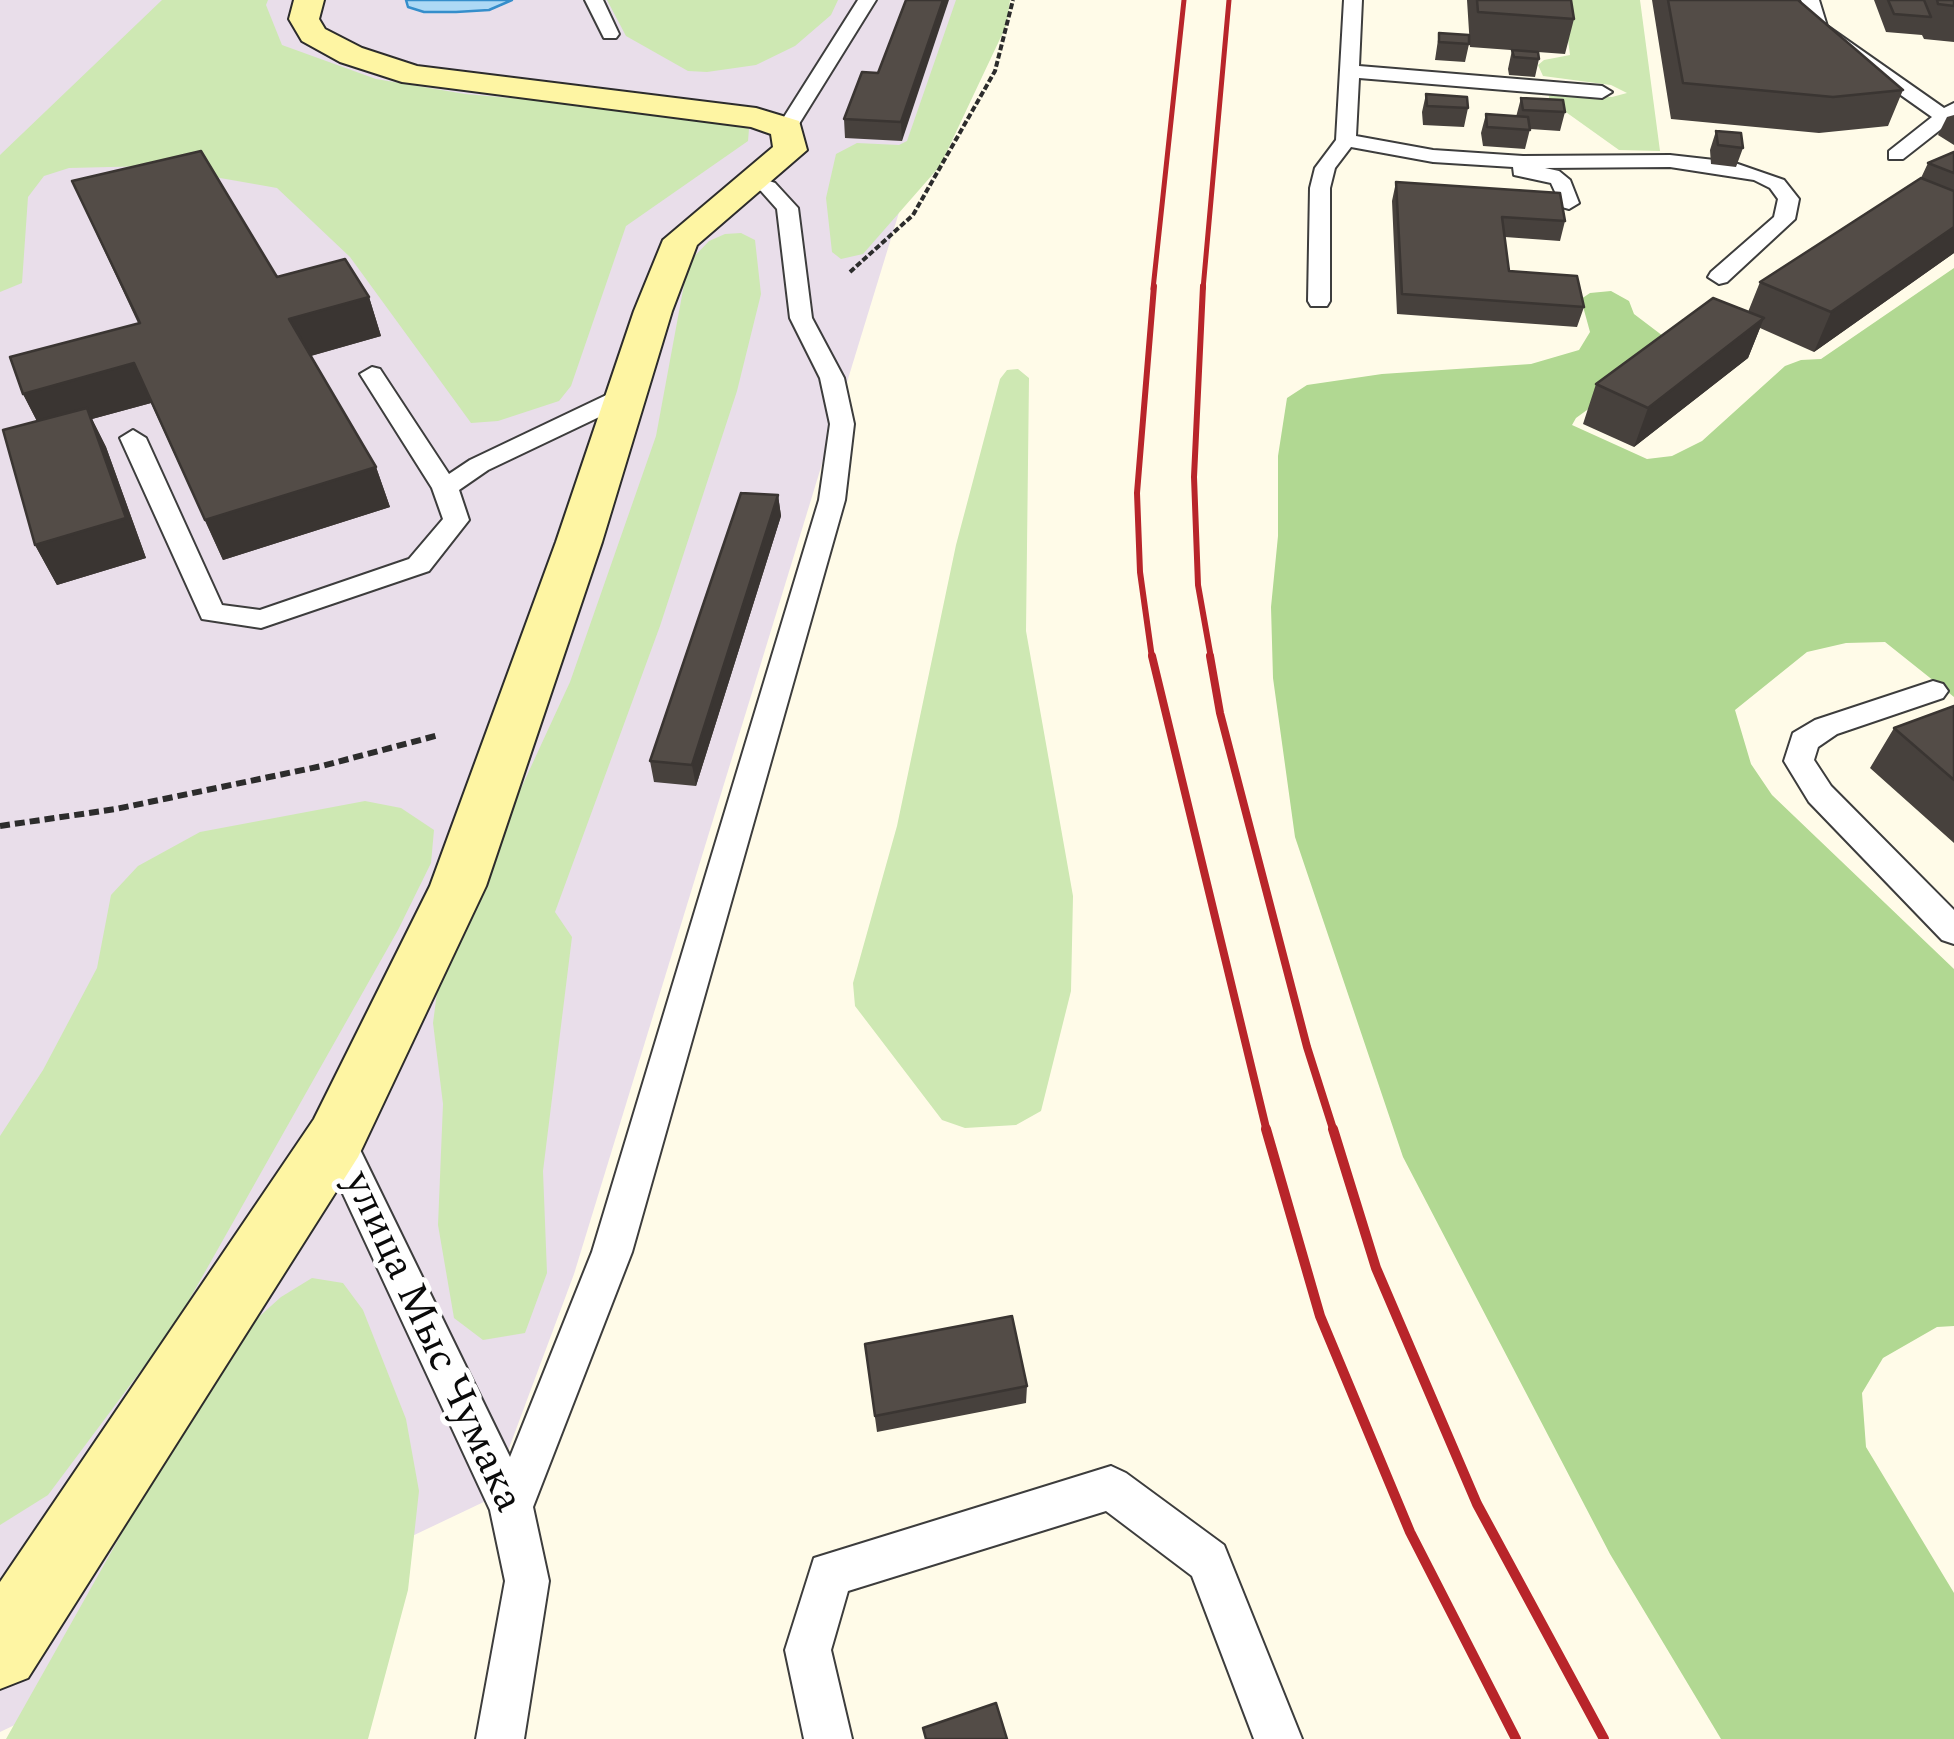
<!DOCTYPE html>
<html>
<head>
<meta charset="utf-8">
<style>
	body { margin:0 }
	canvas { display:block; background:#fffbe8 }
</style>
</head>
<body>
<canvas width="1954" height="1739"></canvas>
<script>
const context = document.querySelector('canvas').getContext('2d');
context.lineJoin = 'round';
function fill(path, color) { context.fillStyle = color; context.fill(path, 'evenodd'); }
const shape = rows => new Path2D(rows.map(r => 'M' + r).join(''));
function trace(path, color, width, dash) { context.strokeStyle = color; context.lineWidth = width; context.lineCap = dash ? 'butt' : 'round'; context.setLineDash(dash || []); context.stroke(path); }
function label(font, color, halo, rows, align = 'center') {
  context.font = font + ' Spectral,serif'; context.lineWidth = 10; context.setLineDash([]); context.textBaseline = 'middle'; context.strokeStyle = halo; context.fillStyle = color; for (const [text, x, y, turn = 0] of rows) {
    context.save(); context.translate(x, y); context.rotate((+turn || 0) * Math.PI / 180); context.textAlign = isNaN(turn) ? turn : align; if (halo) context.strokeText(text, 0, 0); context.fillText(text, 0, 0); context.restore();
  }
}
fill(shape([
	[0,0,964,0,574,1274,490,1499,0,1732]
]), '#e9deea');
fill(shape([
	[162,0,268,0,266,5,282,45,376,79,465,94,726,117,749,129,748,141,626,226,571,386,559,401,498,421,471,423,350,257,277,188,152,166,69,168,44,176,28,197,22,283,0,292,0,155],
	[607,0,838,0,831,15,795,46,756,65,707,72,688,71,626,36],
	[956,0,1010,0,1007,24,940,166,863,254,841,259,832,252,826,198,836,154,857,143,899,145,907,141],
	[1563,0,1640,0,1660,151,1619,150,1549,100,1549,96,1563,93,1612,97,1627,93,1611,85,1543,76,1538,65,1544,60,1570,55],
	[741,233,755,240,761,294,737,391,660,626,555,912,572,937,543,1171,547,1273,525,1333,483,1340,454,1318,438,1225,443,1104,433,1023,441,962,570,682,656,436,688,263,709,241,725,234],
	[1018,369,1029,378,1026,631,1073,896,1071,991,1041,1111,1016,1125,965,1128,942,1120,855,1006,853,983,897,826,956,545,1000,379,1007,370],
	[365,801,401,808,434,830,431,863,398,930,175,1325,48,1495,0,1525,0,1136,43,1070,97,968,111,895,138,866,200,832],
	[312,1278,343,1283,363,1310,406,1419,419,1491,408,1590,368,1739,6,1739,172,1444,252,1323,281,1297]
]), '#cee8b3');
fill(shape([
	[1954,268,1954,697,1885,642,1846,643,1807,652,1735,710,1751,764,1772,795,1954,969,1954,1326,1937,1327,1883,1358,1862,1393,1866,1447,1954,1593,1954,1739,1721,1739,1610,1554,1403,1157,1295,837,1273,678,1271,607,1278,536,1278,456,1287,398,1307,385,1382,374,1531,364,1579,350,1590,332,1581,299,1590,293,1611,291,1629,301,1634,314,1663,336,1668,351,1576,418,1572,425,1647,459,1672,456,1702,441,1785,366,1801,360,1821,359]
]), '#b1d892');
const water = shape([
	[406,0,512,0,489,10,456,12,424,12,408,7,406,0]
]);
fill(water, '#add9f5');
trace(water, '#358ecb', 2.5);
const lane = shape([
	[585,0,603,0,619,34,616,38,604,38,585,0],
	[858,0,876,0,794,132,780,132,777,128,858,0],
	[1344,0,1362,0,1359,66,1602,86,1612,92,1602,98,1359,78,1356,136,1433,150,1523,156,1670,155,1732,162,1784,180,1799,199,1795,219,1727,282,1719,284,1708,277,1711,272,1774,217,1778,199,1770,188,1754,180,1670,167,1545,168,1559,171,1570,180,1579,203,1569,209,1562,207,1551,183,1514,175,1513,167,1433,162,1351,147,1335,168,1330,188,1330,301,1327,306,1311,306,1308,301,1310,188,1315,168,1336,140,1344,0],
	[1801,0,1819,0,1827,26,1944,108,1954,103,1954,119,1903,159,1889,159,1889,151,1932,117,1813,33,1801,0],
	[753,175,775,183,798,208,812,318,844,378,854,424,845,500,632,1252,533,1507,549,1581,524,1739,476,1739,505,1581,490,1510,317,1138,323,1127,336,1122,349,1127,510,1457,592,1252,819,500,830,424,820,378,790,318,777,209,761,191,743,181,753,175],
	[372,367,380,369,449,474,470,460,619,389,637,389,640,394,637,399,488,470,459,490,469,520,429,571,261,628,202,619,120,438,133,430,146,438,222,605,260,610,409,559,443,519,432,488,360,374,372,367],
	[1933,681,1943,684,1948,691,1943,698,1837,734,1818,747,1814,760,1831,786,1954,910,1954,944,1942,940,1809,802,1784,761,1793,733,1815,720,1933,681],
	[1111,1466,1126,1473,1224,1545,1302,1739,1254,1739,1192,1576,1106,1511,848,1591,831,1650,852,1739,804,1739,785,1650,814,1558,1111,1466]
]);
const secondary = shape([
	[294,0,324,0,319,19,325,29,362,48,417,66,756,108,799,121,807,150,697,245,672,311,602,542,486,886,358,1157,28,1678,0,1689,0,1582,314,1119,430,886,556,542,634,311,663,240,773,147,771,134,751,127,402,82,340,62,302,41,289,19,294,0]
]);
trace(lane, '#3d3d3d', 4);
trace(secondary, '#2c2c2c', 4);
trace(shape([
	[850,272,913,215,995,71,1013,0]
]), '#2c2c2c', 4, [6, 2.5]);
trace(shape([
	[0,826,116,809,322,766,439,735]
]), '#2c2c2c', 6, [10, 5]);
fill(lane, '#fff');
fill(secondary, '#fef5a3');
trace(shape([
	[1153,289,1184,0],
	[1203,289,1229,0]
]), '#b8252a', 5);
trace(shape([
	[1203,286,1194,477,1198,585,1211,658],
	[1152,658,1140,572,1137,493,1154,286]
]), '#b8252a', 6);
trace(shape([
	[1152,656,1267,1132],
	[1210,656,1220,713,1307,1047,1334,1132]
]), '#b8252a', 8);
trace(shape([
	[1266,1129,1320,1316,1410,1532,1516,1739],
	[1333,1129,1376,1268,1477,1504,1604,1739]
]), '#b8252a', 10);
fill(shape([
	[906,0,902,141,845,138,844,119,878,73],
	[1467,0,1571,0,1574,19,1565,54,1470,47],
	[1652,0,1798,0,1903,90,1888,126,1819,133,1671,119],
	[1874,0,1954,0,1954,42,1924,39,1922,35,1886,32],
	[1439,33,1469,44,1465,62,1435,60],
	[1512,50,1539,59,1535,77,1509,75,1508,69],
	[1426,94,1468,108,1464,127,1423,125,1422,112],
	[1521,98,1565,112,1560,131,1530,129,1525,149,1483,146,1481,133,1486,114,1516,117],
	[1954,115,1954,145,1938,135,1947,117],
	[1716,131,1743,148,1736,167,1711,164,1710,150],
	[1954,152,1954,253,1814,352,1760,328,1748,358,1634,447,1583,424,1596,384,1748,312,1760,282,1921,178,1928,163],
	[72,181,277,277,369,297,381,336,311,356,376,467,390,507,223,560,151,403,92,419,106,447,146,558,57,585,35,545,37,421,23,394,138,323],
	[1396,182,1565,221,1560,241,1505,237,1509,271,1584,307,1577,327,1397,314,1392,201],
	[778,495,781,516,696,786,654,782,650,761],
	[1954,706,1954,843,1870,768,1894,728],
	[865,1344,1027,1386,1026,1403,877,1432]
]), '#47413d');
fill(shape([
	[943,0,949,0,902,141,901,122],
	[1954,227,1954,253,1814,352,1831,312],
	[369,297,381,336,303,358,289,319],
	[1764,318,1748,358,1634,447,1648,408],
	[134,363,151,403,92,419,106,447,146,558,57,585,35,545,43,433,23,394],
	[376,467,390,507,223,560,205,520],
	[778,495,781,516,696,786,692,765]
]), '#3a3532');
const building = shape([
	[906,0,943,0,901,122,844,119,862,72,878,73,906,0],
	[1477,0,1571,0,1574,19,1478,12,1477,0],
	[1668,0,1798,0,1903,90,1833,97,1683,83,1668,0],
	[1888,0,1924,0,1931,17,1894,14,1888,0],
	[1937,0,1954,0,1954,6,1938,4,1937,0],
	[1439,33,1469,35,1469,44,1439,42,1439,33],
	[1512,50,1538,52,1539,59,1514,57,1512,50],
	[1426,94,1467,97,1468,108,1427,106,1426,94],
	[1521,98,1563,100,1565,112,1523,110,1521,98],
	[1486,114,1528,117,1530,130,1487,127,1486,114],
	[1716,131,1741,133,1743,148,1718,145,1716,131],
	[201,151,277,277,345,259,369,297,289,319,376,467,205,520,134,363,23,394,10,357,140,323,72,181,201,151],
	[1954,152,1954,173,1928,163,1954,152],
	[1921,178,1954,191,1954,227,1831,312,1760,282,1921,178],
	[1396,182,1560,193,1565,221,1502,217,1509,271,1577,276,1584,307,1402,294,1396,182],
	[1713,298,1764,318,1648,408,1596,384,1713,298],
	[87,408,126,518,35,545,3,430,87,408],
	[741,493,778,495,692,765,650,761,741,493],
	[1954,706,1954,780,1894,728,1954,706],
	[1012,1316,1027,1386,875,1416,865,1344,1012,1316],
	[996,1703,1007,1739,926,1739,923,1728,996,1703]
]);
fill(building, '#534c47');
trace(building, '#3a3532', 2.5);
label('42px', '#0a0a0a', '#fff', [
	["улица Мыс Чумака",430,1343,65]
]);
</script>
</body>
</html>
